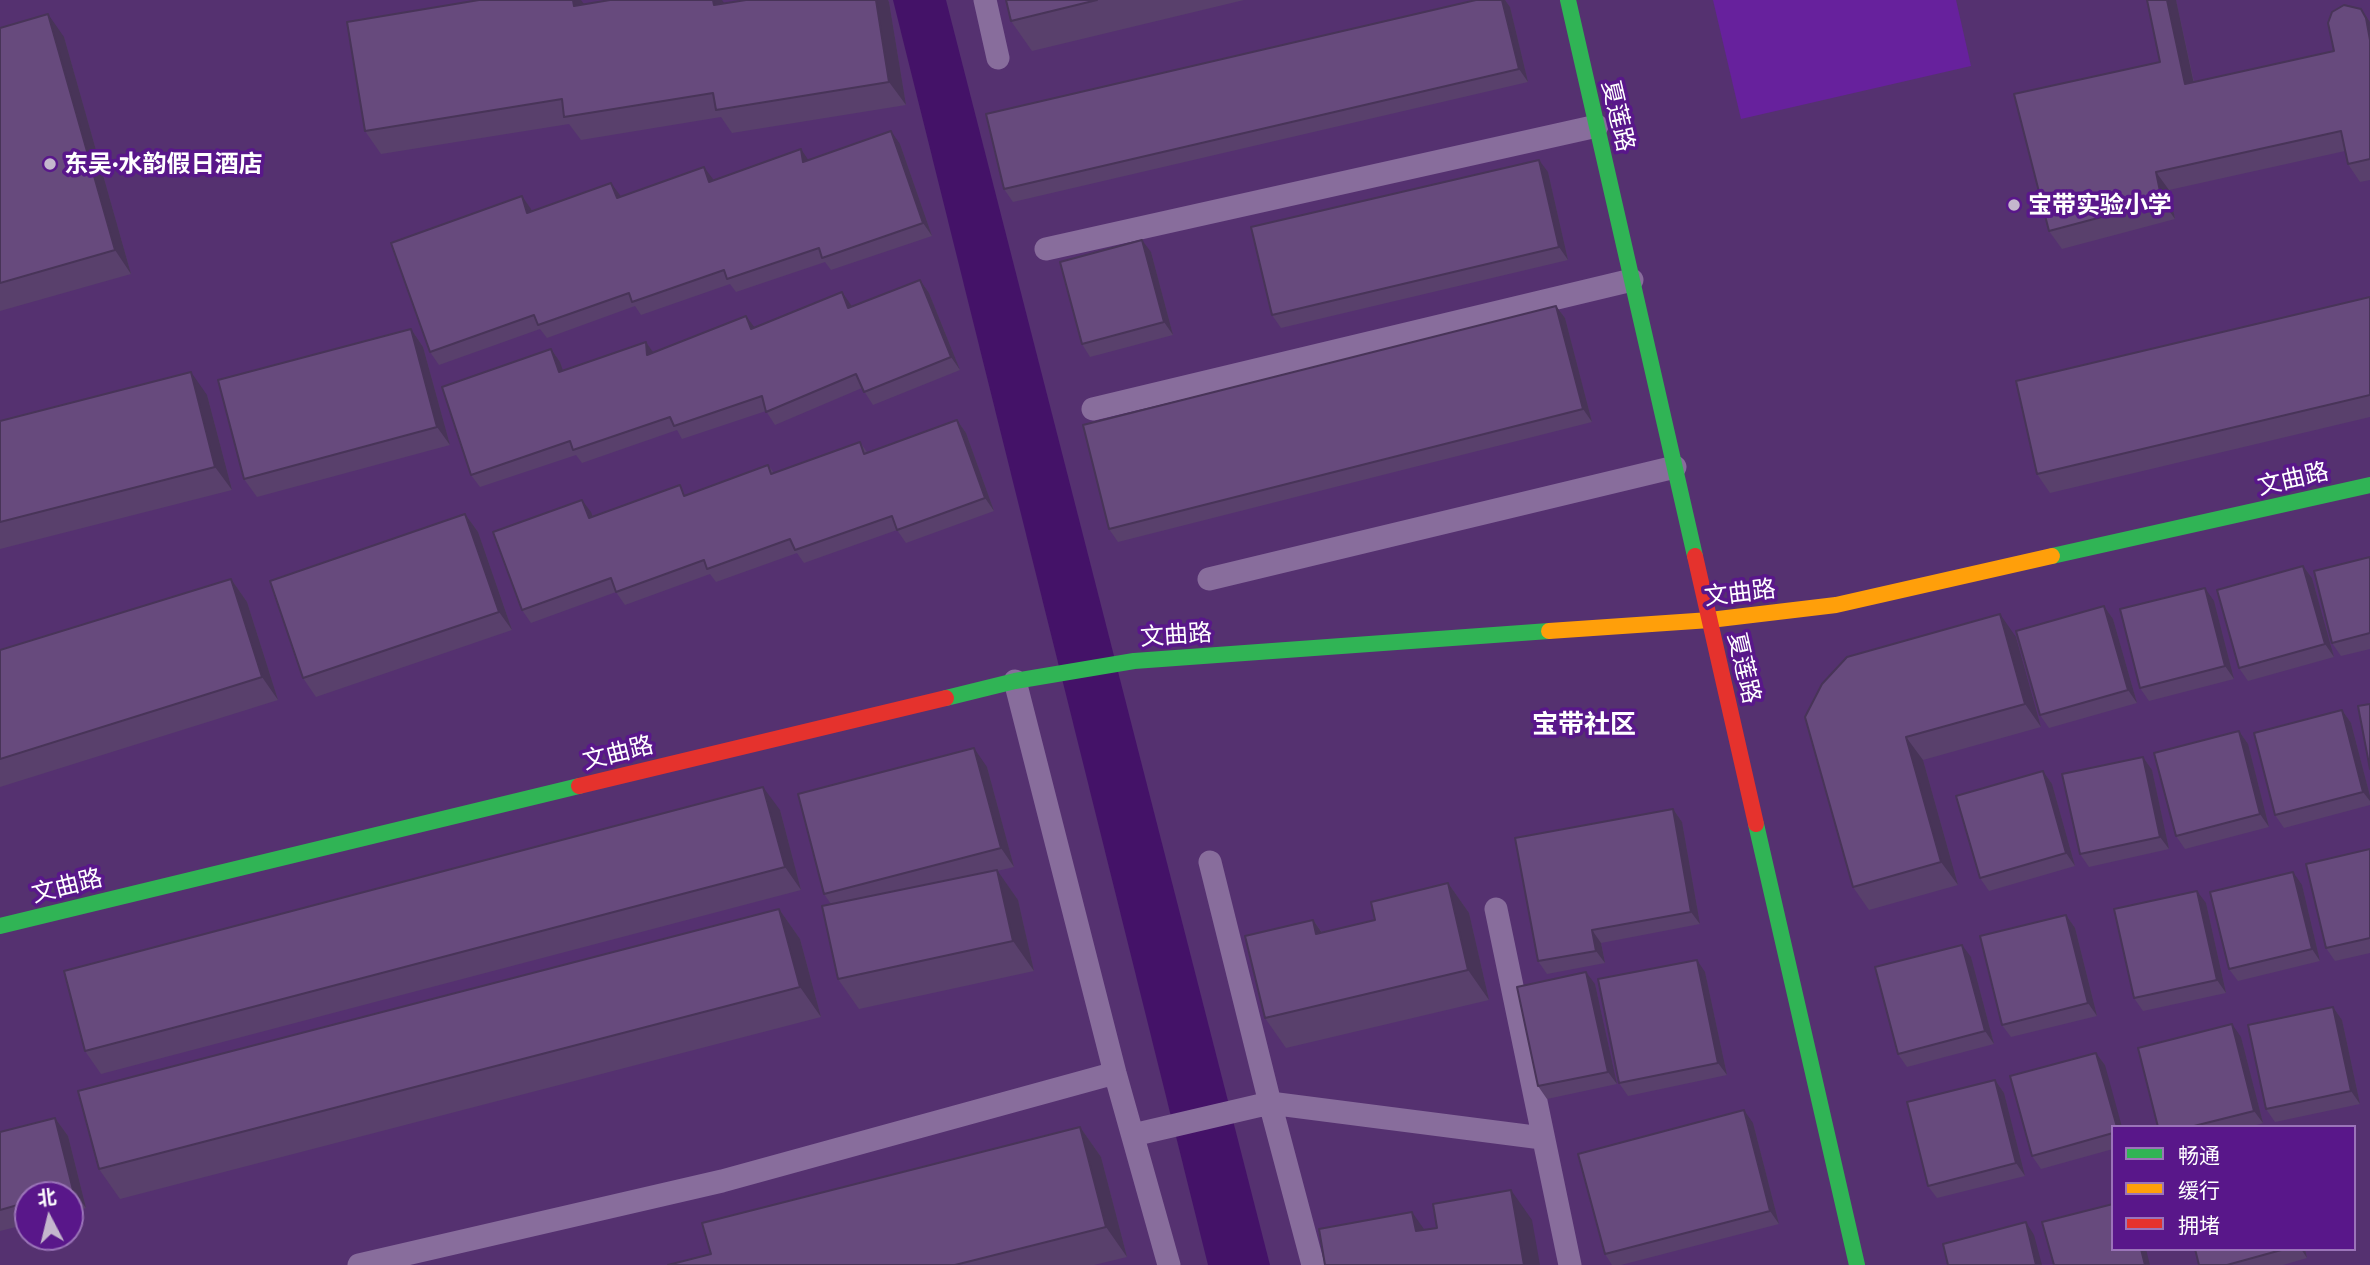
<!DOCTYPE html>
<html>
<head>
<meta charset="utf-8">
<style>
	body { margin:0 }
	#map { position:relative; width:2370px; height:1265px; overflow:hidden; background:#553170; font-family:Lato,"Noto Sans SC",sans-serif }
	canvas { display:block }
	.legend { position:absolute; left:2111px; top:1125px; width:245px; height:126px; box-sizing:border-box; background:#59178a; border:2px solid #9b74b9; margin:0; padding:9px 12px; list-style:none; font-size:21px; color:#fff }
	.legend li { display:flex; align-items:center; gap:14px; height:35px }
	.legend b { width:35px; border:2px solid #9b74b9 }
	.north { position:absolute; left:14px; top:1181px; width:70px; height:70px; box-sizing:border-box; background:#59178a; border:2px solid #9b74b9; border-radius:50%; rotate:353deg; font-size:19px; font-weight:700; line-height:28px; text-align:center; color:#fff }
	.north::after { content:''; display:block; margin:auto; width:24px; height:32px; background:#c4b7cd; clip-path:polygon(50% 0,100% 100%,50% 72%,0 100%) }
</style>
</head>
<body>
<div id="map">
<canvas width="2370" height="1265"></canvas>
<ul class="legend">
<li><b style="height:9px;background:#30b455"></b>畅通</li>
<li><b style="height:9px;background:#ff9f0a"></b>缓行</li>
<li><b style="height:9px;background:#e5322d"></b>拥堵</li>
</ul>
<div class="north">北</div>
</div>
<script>
const context = document.querySelector('canvas').getContext('2d');
context.lineJoin = 'round';
function fill(path, color) { context.fillStyle = color; context.fill(path, 'evenodd'); }
const shape = rows => new Path2D(rows.map(r => 'M' + r).join(''));
function trace(path, color, width, dash) { context.strokeStyle = color; context.lineWidth = width; context.lineCap = dash ? 'butt' : 'round'; context.setLineDash(dash || []); context.stroke(path); }
function label(font, color, halo, rows, align = 'center') {
  context.font = font + ' Lato,"Noto Sans SC",sans-serif'; context.lineWidth = 7; context.setLineDash([]); context.textBaseline = 'middle'; context.strokeStyle = halo; context.fillStyle = color; for (const [text, x, y, turn = 0] of rows) {
    context.save(); context.translate(x, y); context.rotate((+turn || 0) * Math.PI / 180); context.textAlign = isNaN(turn) ? turn : align; if (halo) context.strokeText(text, 0, 0); context.fillText(text, 0, 0); context.restore();
  }
}
fill(shape([
	[1713,0,1956,0,1971,66,1741,119]
]), '#67219d');
fill(shape([
	[893,0,946,0,1270,1265,1208,1265]
]), '#441268');
trace(shape([
	[985,0,998,58],
	[1046,249,1597,126],
	[1093,409,1632,280],
	[1209,579,1675,467],
	[1015,681,1115,1073,1169,1265],
	[1496,909,1570,1265],
	[1133,1135,1270,1103,1210,862],
	[359,1265,722,1181,1115,1073],
	[1313,1265,1270,1103,1542,1138]
]), '#886d9c', 23);
trace(shape([
	[1568,0,1695,556],
	[2052,556,2370,485],
	[946,698,1015,681,1134,661,1549,631],
	[1756,824,1857,1265],
	[0,926,579,786]
]), '#30b455', 16);
trace(shape([
	[1549,631,1710,620,1836,605,2052,556]
]), '#ff9f0a', 16);
trace(shape([
	[1695,556,1756,824],
	[579,786,946,698]
]), '#e5322d', 16);
fill(shape([
	[746,0,888,0,889,2,906,105,732,133,721,117,581,140,569,124,381,154,365,131,584,4,724,4],
	[1006,0,1244,0,1032,51,1011,21],
	[1476,0,1505,0,1510,7,1528,82,1013,202,1004,189],
	[2147,0,2176,0,2194,82,2334,51,2361,9,2370,22,2370,180,2360,182,2348,164,2345,151,2169,190,2175,219,2062,249,2049,231,2160,62],
	[0,28,64,37,131,274,0,311],
	[900,144,932,236,831,270,825,262,736,292,730,284,641,315,635,306,547,338,540,329,439,365,430,352,522,196,532,211,713,181,809,160],
	[1548,172,1568,260,1281,328,1272,315],
	[1151,252,1173,335,1090,357,1082,344],
	[920,280,929,293,960,370,873,405,862,388,775,425,766,411,682,439,677,430,582,463,576,455,480,487,471,475,551,349,560,362,563,371,646,342,653,353,754,327,842,292,851,307],
	[2370,297,2370,417,2050,493,2037,474],
	[1556,306,1565,318,1592,422,1118,542,1109,529],
	[411,329,423,347,450,445,257,497,244,479],
	[207,395,232,490,0,549,0,421],
	[957,420,966,433,994,511,906,543,897,530,804,563,797,553,716,582,710,574,625,605,616,592,531,623,522,610,582,500,593,516,687,495,768,465,774,473,860,442,867,452],
	[465,514,478,532,512,630,316,697,303,678],
	[2370,557,2370,649,2341,656,2332,643],
	[2303,566,2312,578,2334,657,2248,681,2239,668],
	[231,579,247,602,278,700,0,787,0,650],
	[2214,601,2234,679,2149,701,2140,688],
	[2104,606,2113,619,2137,703,2049,728,2040,715],
	[2016,637,2041,727,1923,760,1958,885,1869,910,1853,887,1805,717],
	[2342,710,2351,723,2370,796,2370,805,2284,828,2275,815],
	[2239,731,2248,744,2269,827,2185,849,2176,836],
	[2143,757,2152,770,2169,849,2089,867,2080,854],
	[987,767,1014,867,997,871,1018,900,1034,971,859,1009,838,979,831,904,824,894],
	[2043,771,2052,784,2075,866,1989,891,1980,878],
	[1673,809,1682,822,1700,924,1601,943,1605,963,1547,974,1538,961],
	[780,810,801,890,101,1074,85,1051],
	[2370,849,2370,953,2335,961,2326,948],
	[1448,883,1469,913,1489,1000,1286,1048,1265,1018,1313,920,1322,932,1375,920],
	[2302,885,2320,961,2238,981,2229,969],
	[2206,903,2226,993,2143,1011,2134,998],
	[779,909,800,939,821,1017,120,1199,99,1169],
	[2066,915,2075,928,2097,1016,2011,1037,2002,1025],
	[1971,957,1994,1044,1907,1067,1898,1054],
	[1705,972,1727,1075,1628,1096,1619,1083],
	[1595,984,1617,1084,1547,1099,1538,1086],
	[2333,1007,2342,1020,2360,1104,2275,1122,2266,1109],
	[2241,1037,2263,1123,2250,1127,2158,1127],
	[2096,1053,2105,1065,2113,1127,2113,1149,2041,1169,2032,1156],
	[1995,1080,2004,1093,2025,1176,1937,1198,1928,1186],
	[55,1118,68,1136,86,1208,70,1213,70,1195,28,1195,28,1224,0,1231,0,1132],
	[1753,1123,1779,1224,1621,1265,1612,1265,1605,1254],
	[1080,1127,1101,1157,1127,1257,1094,1265,668,1265,711,1254],
	[2195,1249,2305,1249,2307,1258,2283,1265,2199,1265]
]), '#59406c');
fill(shape([
	[573,0,581,0,587,8,574,6],
	[713,0,722,0,727,7,714,5],
	[876,0,888,0,889,2,906,105,889,82],
	[1502,0,1505,0,1510,7,1528,82,1519,69],
	[2167,0,2176,0,2198,103,2185,84],
	[2361,9,2370,22,2370,40],
	[48,14,64,37,131,274,115,250],
	[891,131,900,144,932,236,923,223],
	[801,149,809,161,803,162],
	[1539,160,1548,172,1568,260,1559,247],
	[704,167,713,179,718,195,709,182],
	[2156,172,2169,190,2175,219,2162,201],
	[611,183,620,195,626,211,617,198],
	[522,196,531,209,536,225,527,213],
	[1142,240,1151,252,1173,335,1164,322],
	[920,280,929,293,960,370,951,357],
	[842,292,851,305,857,321,848,308],
	[1556,306,1565,318,1592,422,1583,409],
	[746,316,755,328,751,329],
	[411,329,423,347,450,445,437,427],
	[646,342,655,355,647,355],
	[551,349,560,362,568,385,559,372],
	[191,372,207,395,232,490,215,467],
	[957,420,966,433,994,511,985,498],
	[582,500,591,512,598,531,589,518],
	[465,514,478,532,512,630,499,612],
	[2303,566,2312,578,2334,657,2325,644],
	[231,579,247,602,278,700,262,677],
	[2205,588,2214,601,2234,679,2225,666],
	[2104,606,2113,619,2137,703,2128,690],
	[2000,614,2016,637,2041,727,2025,704],
	[2342,710,2351,723,2370,796,2370,801,2363,792],
	[2239,731,2248,744,2269,827,2260,814],
	[1906,737,1923,760,1958,885,1941,862],
	[974,748,987,767,1014,867,1001,848],
	[2143,757,2152,770,2169,849,2160,837],
	[2043,771,2052,784,2075,866,2066,853],
	[763,787,780,810,801,890,785,867],
	[1673,809,1682,822,1700,924,1691,912],
	[997,870,1018,900,1034,971,1013,941],
	[2293,872,2302,885,2320,961,2312,949],
	[1448,883,1469,913,1489,1000,1468,970],
	[2197,891,2206,903,2226,993,2217,980],
	[779,909,800,939,821,1017,800,987],
	[2066,915,2075,928,2097,1016,2088,1003],
	[1313,920,1334,950,1316,934],
	[1592,930,1601,943,1605,963,1596,951],
	[1962,945,1971,957,1994,1044,1985,1031],
	[1697,960,1705,972,1727,1075,1718,1063],
	[1586,972,1595,984,1617,1084,1608,1072],
	[2333,1007,2342,1020,2360,1104,2351,1091],
	[2232,1024,2241,1037,2263,1123,2254,1111],
	[2096,1053,2105,1065,2122,1127,2117,1127],
	[1995,1080,2004,1093,2025,1176,2016,1163],
	[1744,1110,1753,1123,1779,1224,1770,1211],
	[55,1118,68,1136,86,1208,73,1190],
	[1080,1127,1101,1157,1127,1257,1106,1227],
	[1511,1190,1532,1220,1540,1265,1524,1265],
	[1412,1212,1433,1242,1416,1231],
	[2026,1222,2034,1235,2042,1265,2036,1265],
	[2141,1249,2146,1249,2150,1265,2145,1265],
	[2301,1249,2305,1249,2307,1258]
]), '#483458');
const building = shape([
	[479,0,573,0,574,6,610,0,713,0,714,5,746,0,876,0,889,82,716,110,713,93,564,117,562,99,365,131,347,22,479,0],
	[1006,0,1097,0,1011,21,1006,0],
	[1476,0,1502,0,1519,69,1004,189,986,114,1476,0],
	[2147,0,2167,0,2185,84,2334,51,2328,23,2332,12,2344,5,2361,9,2366,18,2370,40,2370,159,2348,164,2341,131,2156,172,2162,201,2049,231,2014,94,2160,62,2147,0],
	[48,14,115,250,0,283,0,28,48,14],
	[891,131,923,223,822,258,819,248,727,279,724,270,632,302,629,293,538,325,534,315,430,352,391,243,522,196,527,213,611,183,617,198,704,167,709,182,801,149,803,162,891,131],
	[1539,160,1559,247,1272,315,1251,227,1539,160],
	[1142,240,1164,322,1082,344,1060,262,1142,240],
	[920,280,951,357,864,392,856,374,766,412,762,396,674,426,670,417,573,450,570,441,471,475,442,387,551,349,559,372,646,342,647,355,746,316,751,329,842,292,848,308,920,280],
	[2370,297,2370,395,2037,474,2016,381,2370,297],
	[1556,306,1583,409,1109,529,1083,425,1556,306],
	[411,329,437,427,244,479,218,380,411,329],
	[191,372,215,467,0,522,0,421,191,372],
	[957,420,985,498,897,530,892,516,795,550,790,539,707,569,704,560,616,592,611,578,522,610,493,532,582,500,589,518,680,485,684,496,768,465,771,474,860,442,864,454,957,420],
	[465,514,499,612,303,678,270,581,465,514],
	[2370,557,2370,633,2332,643,2314,571,2370,557],
	[2303,566,2325,644,2239,668,2217,590,2303,566],
	[231,579,262,677,0,759,0,650,231,579],
	[2205,588,2225,666,2140,688,2120,609,2205,588],
	[2104,606,2128,690,2040,715,2016,631,2104,606],
	[2000,614,2025,704,1906,737,1941,862,1853,887,1805,717,1822,684,1847,657,2000,614],
	[2370,704,2370,769,2358,706,2370,704],
	[2342,710,2363,792,2275,815,2254,733,2342,710],
	[2239,731,2260,814,2176,836,2154,753,2239,731],
	[974,748,1001,848,824,894,798,794,974,748],
	[2143,757,2160,837,2080,854,2062,774,2143,757],
	[2043,771,2066,853,1980,878,1956,796,2043,771],
	[763,787,785,867,85,1051,64,971,763,787],
	[1673,809,1691,912,1592,930,1596,951,1538,961,1515,838,1673,809],
	[2370,849,2370,938,2326,948,2306,864,2370,849],
	[997,870,1013,941,838,979,822,906,997,870],
	[2293,872,2312,949,2229,969,2210,892,2293,872],
	[1448,883,1468,970,1265,1018,1245,936,1313,920,1316,934,1375,920,1371,902,1448,883],
	[2197,891,2217,980,2134,998,2114,909,2197,891],
	[779,909,800,987,99,1169,78,1091,779,909],
	[2066,915,2088,1003,2002,1025,1980,936,2066,915],
	[1962,945,1985,1031,1898,1054,1875,967,1962,945],
	[1697,960,1718,1063,1619,1083,1598,979,1697,960],
	[1586,972,1608,1072,1538,1086,1517,987,1586,972],
	[2333,1007,2351,1091,2266,1109,2248,1025,2333,1007],
	[2232,1024,2254,1111,2190,1127,2158,1127,2138,1048,2232,1024],
	[2096,1053,2117,1127,2113,1127,2113,1133,2032,1156,2010,1076,2096,1053],
	[1995,1080,2016,1163,1928,1186,1907,1102,1995,1080],
	[1744,1110,1770,1211,1605,1254,1578,1154,1744,1110],
	[55,1118,73,1190,55,1195,28,1195,28,1202,0,1210,0,1132,55,1118],
	[1080,1127,1106,1227,955,1265,668,1265,711,1254,702,1223,1080,1127],
	[1511,1190,1524,1265,1325,1265,1319,1229,1412,1212,1416,1231,1437,1228,1433,1204,1511,1190],
	[2113,1204,2113,1249,2141,1249,2145,1265,2054,1265,2042,1222,2113,1204],
	[2026,1222,2036,1265,1948,1265,1943,1244,2026,1222],
	[2195,1249,2285,1249,2227,1265,2199,1265,2195,1249]
]);
fill(building, '#674a7d');
trace(building, '#483458', 2);
for (const [x, y, r, color] of [
	[50,164,7,"#c4b7cd"],
	[2014,205,7,"#c4b7cd"]
]) { const dot = new Path2D(); dot.arc(x, y, r, 0, 2 * Math.PI); context.fillStyle = color; context.fill(dot); trace(dot, '#59178a', 2.5); }
label('24px', '#fff', '#59178a', [
	["夏莲路",1618,116,77],
	["文曲路",2293,479,-13],
	["文曲路",1740,593,-7],
	["文曲路",1176,635,-4],
	["夏莲路",1744,668,77],
	["文曲路",618,753,-14],
	["文曲路",67,886,-14]
]);
label('bold 24px', '#fff', '#59178a', [
	["东吴·水韵假日酒店",64,164],
	["宝带实验小学",2028,205]
], 'left');
label('bold 26px', '#fff', '#59178a', [
	["宝带社区",1584,725]
]);
</script>
</body>
</html>
